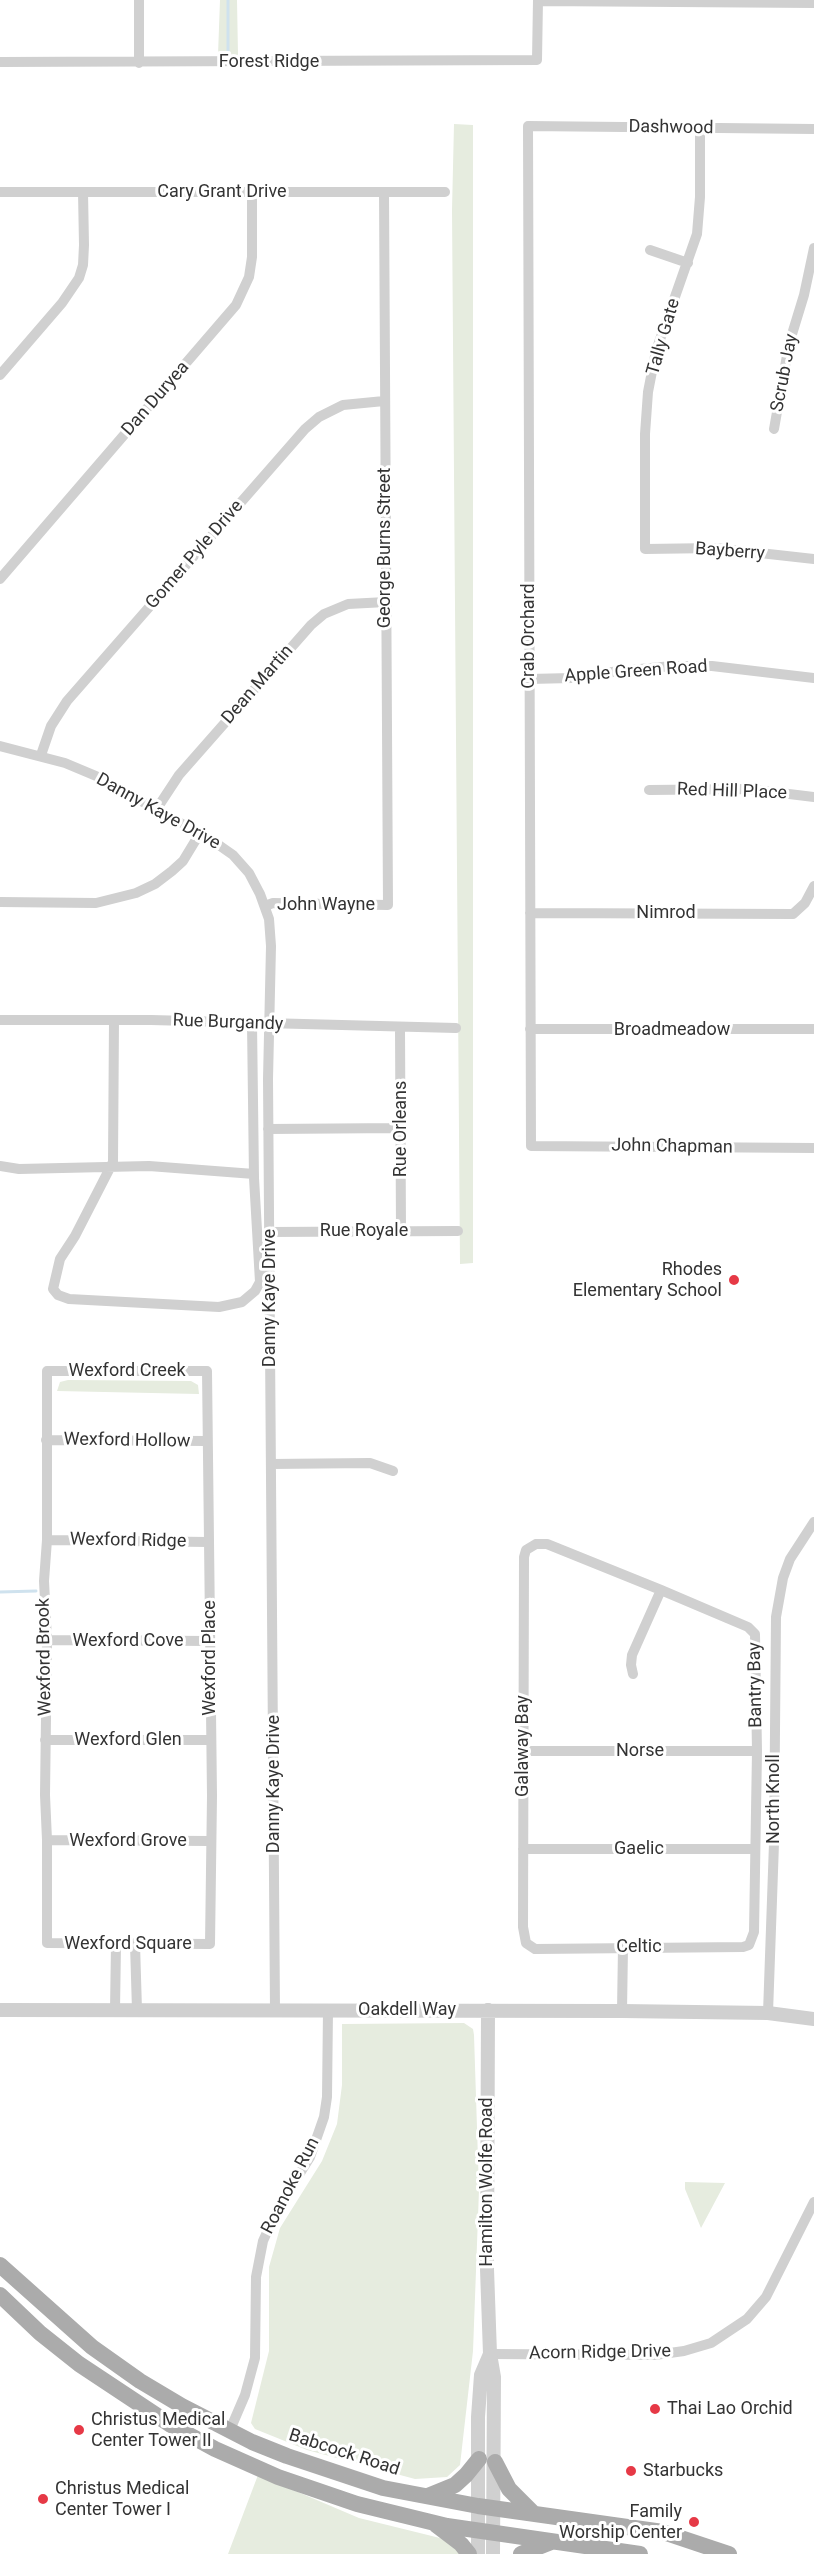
<!DOCTYPE html>
<html>
<head>
<meta charset="utf-8">
<style>
	body { margin:0 }
	canvas { display:block; background:#fff }
</style>
</head>
<body>
<canvas width="814" height="2554"></canvas>
<script>
const context = document.querySelector('canvas').getContext('2d');
context.lineJoin = 'round';
function fill(path, color) { context.fillStyle = color; context.fill(path, 'evenodd'); }
const shape = rows => new Path2D(rows.map(r => 'M' + r).join(''));
function trace(path, color, width, dash) { context.strokeStyle = color; context.lineWidth = width; context.lineCap = dash ? 'butt' : 'round'; context.setLineDash(dash || []); context.stroke(path); }
function label(font, color, halo, rows, align = 'center') {
  context.font = font + ' Roboto,sans-serif'; context.lineWidth = 6; context.setLineDash([]); context.textBaseline = 'middle'; context.strokeStyle = halo; context.fillStyle = color; for (const [text, x, y, turn = 0] of rows) {
    context.save(); context.translate(x, y); context.rotate((+turn || 0) * Math.PI / 180); context.textAlign = isNaN(turn) ? turn : align; if (halo) context.strokeText(text, 0, 0); context.fillText(text, 0, 0); context.restore();
  }
}
fill(shape([
	[220,0,237,0,238,55,218,55],
	[454,124,473,125,473,1263,460,1264,452,210],
	[68,1380,191,1381,198,1385,199,1394,57,1391,60,1382],
	[464,2023,473,2029,474,2035,479,2190,473,2351,460,2465,447,2477,415,2479,307,2450,255,2429,251,2423,269,2351,269,2267,280,2228,322,2161,337,2124,342,2085,342,2024],
	[685,2182,725,2183,701,2228,685,2189],
	[258,2475,359,2518,444,2539,463,2554,228,2554]
]), '#e6ecdf');
trace(shape([
	[228,0,228,51],
	[0,1592,36,1591]
]), '#cfe2ee', 3);
trace(shape([
	[139,0,139,63],
	[538,1,814,3],
	[0,62,537,60,538,0],
	[700,128,700,197,697,234,656,351,648,392,645,434,645,549,715,548,814,559],
	[814,129,528,126,531,1146,814,1148],
	[0,192,445,192],
	[650,250,688,263],
	[0,375,62,303,79,278,83,265,84,245,83,192],
	[774,429,789,344,804,295,814,248],
	[0,579,236,305,249,277,252,257,252,192],
	[529,679,572,678,619,671,672,666,712,666,814,678],
	[0,746,65,763,96,776,213,841,233,855,249,873,260,894,269,919,271,946,268,1079,275,2010],
	[41,755,51,726,67,701,305,429,319,417,343,405,384,401],
	[649,790,748,789,814,797],
	[156,810,179,775,311,625,324,614,348,604,386,602],
	[0,902,96,903,136,893,155,884,172,871,183,861,200,833],
	[265,906,273,903,388,905,384,192],
	[530,913,793,914,805,903,814,886],
	[0,1020,151,1020,456,1028],
	[114,1020,113,1162,75,1236,60,1259,53,1289,58,1295,69,1299,219,1307,242,1302,255,1291,260,1282,254,1178,252,1023],
	[400,1028,401,1231],
	[530,1029,814,1029],
	[268,1129,401,1128],
	[0,1166,19,1169,149,1166,254,1174],
	[269,1232,458,1231],
	[47,1371,207,1371,212,1796,210,1944,47,1943,47,1840,45,1795,47,1640,44,1581,47,1540,47,1371],
	[46,1440,207,1441],
	[271,1464,370,1463,393,1471],
	[47,1540,208,1542],
	[536,1544,547,1544,661,1590,748,1627,755,1634,757,1751,754,1932,749,1945,743,1947,535,1949,526,1943,523,1927,524,1557,526,1550,536,1544],
	[47,1640,210,1641],
	[633,1674,631,1665,632,1655,661,1590],
	[45,1740,210,1740],
	[523,1751,757,1751],
	[47,1840,210,1841],
	[523,1849,755,1849],
	[135,1944,137,2010],
	[115,2010,116,1944],
	[622,2011,623,1947],
	[768,2013,774,1843,776,1617,783,1578,790,1559,814,1522],
	[490,2354,655,2355,684,2351,711,2343,747,2319,766,2297,814,2202],
	[230,2430,245,2395,255,2358,256,2277,263,2241,278,2208,310,2157,324,2117,327,2097,328,2010]
]), '#d0d0d0', 10);
trace(shape([
	[0,2010,622,2011,768,2013,814,2019],
	[488,2010,487,2269,490,2354,494,2377,493,2554],
	[478,2554,478,2417,481,2375,490,2354]
]), '#d0d0d0', 14);
trace(shape([
	[0,2265,92,2347,140,2381,182,2406,252,2442,287,2456,383,2488,478,2506,663,2532,729,2554],
	[0,2295,40,2333,79,2364,171,2425,215,2449,278,2477,357,2504,447,2526,640,2554],
	[495,2462,509,2489,533,2513],
	[428,2496,455,2485,466,2475,479,2459],
	[436,2525,461,2544,469,2554],
	[521,2554,551,2542]
]), '#ababab', 16);
for (const [x, y, r, color] of [
	[734,1280,6,"#e63946"],
	[655,2409,6,"#e63946"],
	[79,2430,6,"#e63946"],
	[631,2471,6,"#e63946"],
	[43,2499,6,"#e63946"],
	[694,2522,6,"#e63946"]
]) { const dot = new Path2D(); dot.arc(x, y, r, 0, 2 * Math.PI); context.fillStyle = color; context.fill(dot); trace(dot, '#fff', 2); }
label('18px', '#333', '#fff', [
	["Forest Ridge",269,62],
	["Dashwood",671,128,1],
	["Cary Grant Drive",222,192],
	["Tally Gate",664,337,-74],
	["Scrub Jay",785,373,-79],
	["Dan Duryea",156,399,-49],
	["George Burns Street",385,548,-90],
	["Bayberry",730,552,4],
	["Gomer Pyle Drive",195,555,-49],
	["Crab Orchard",529,636,-90],
	["Apple Green Road",636,672,-4],
	["Dean Martin",258,685,-49],
	["Red Hill Place",732,792,2],
	["Danny Kaye Drive",158,812,29],
	["John Wayne",326,905],
	["Nimrod",666,913],
	["Rue Burgandy",228,1023,2],
	["Broadmeadow",672,1030],
	["Rue Orleans",401,1129,-90],
	["John Chapman",672,1147,1],
	["Rue Royale",364,1231],
	["Danny Kaye Drive",270,1298,-90],
	["Wexford Creek",127,1371],
	["Wexford Hollow",127,1441,1],
	["Wexford Ridge",128,1541,1],
	["Wexford Cove",128,1641],
	["Wexford Brook",45,1657,-91],
	["Wexford Place",210,1658,-90],
	["Bantry Bay",756,1685,-91],
	["Wexford Glen",128,1740],
	["Galaway Bay",523,1746,-90],
	["Norse",640,1751],
	["Danny Kaye Drive",274,1784,-90],
	["North Knoll",774,1799,-90],
	["Wexford Grove",128,1841],
	["Gaelic",639,1849],
	["Wexford Square",128,1944],
	["Celtic",639,1947],
	["Oakdell Way",407,2010],
	["Hamilton Wolfe Road",487,2182,-90],
	["Roanoke Run",291,2186,-63],
	["Acorn Ridge Drive",600,2353,-1],
	["Babcock Road",344,2453,18]
]);
label('18px', '#333', '#fff', [
	["Rhodes",722,1270,"right"],
	["Elementary School",722,1291,"right"],
	["Thai Lao Orchid",667,2409],
	["Christus Medical",91,2420],
	["Center Tower II",91,2441],
	["Starbucks",643,2471],
	["Christus Medical",55,2489],
	["Center Tower I",55,2510],
	["Family",682,2512,"right"],
	["Worship Center",682,2533,"right"]
], 'left');
</script>
</body>
</html>
